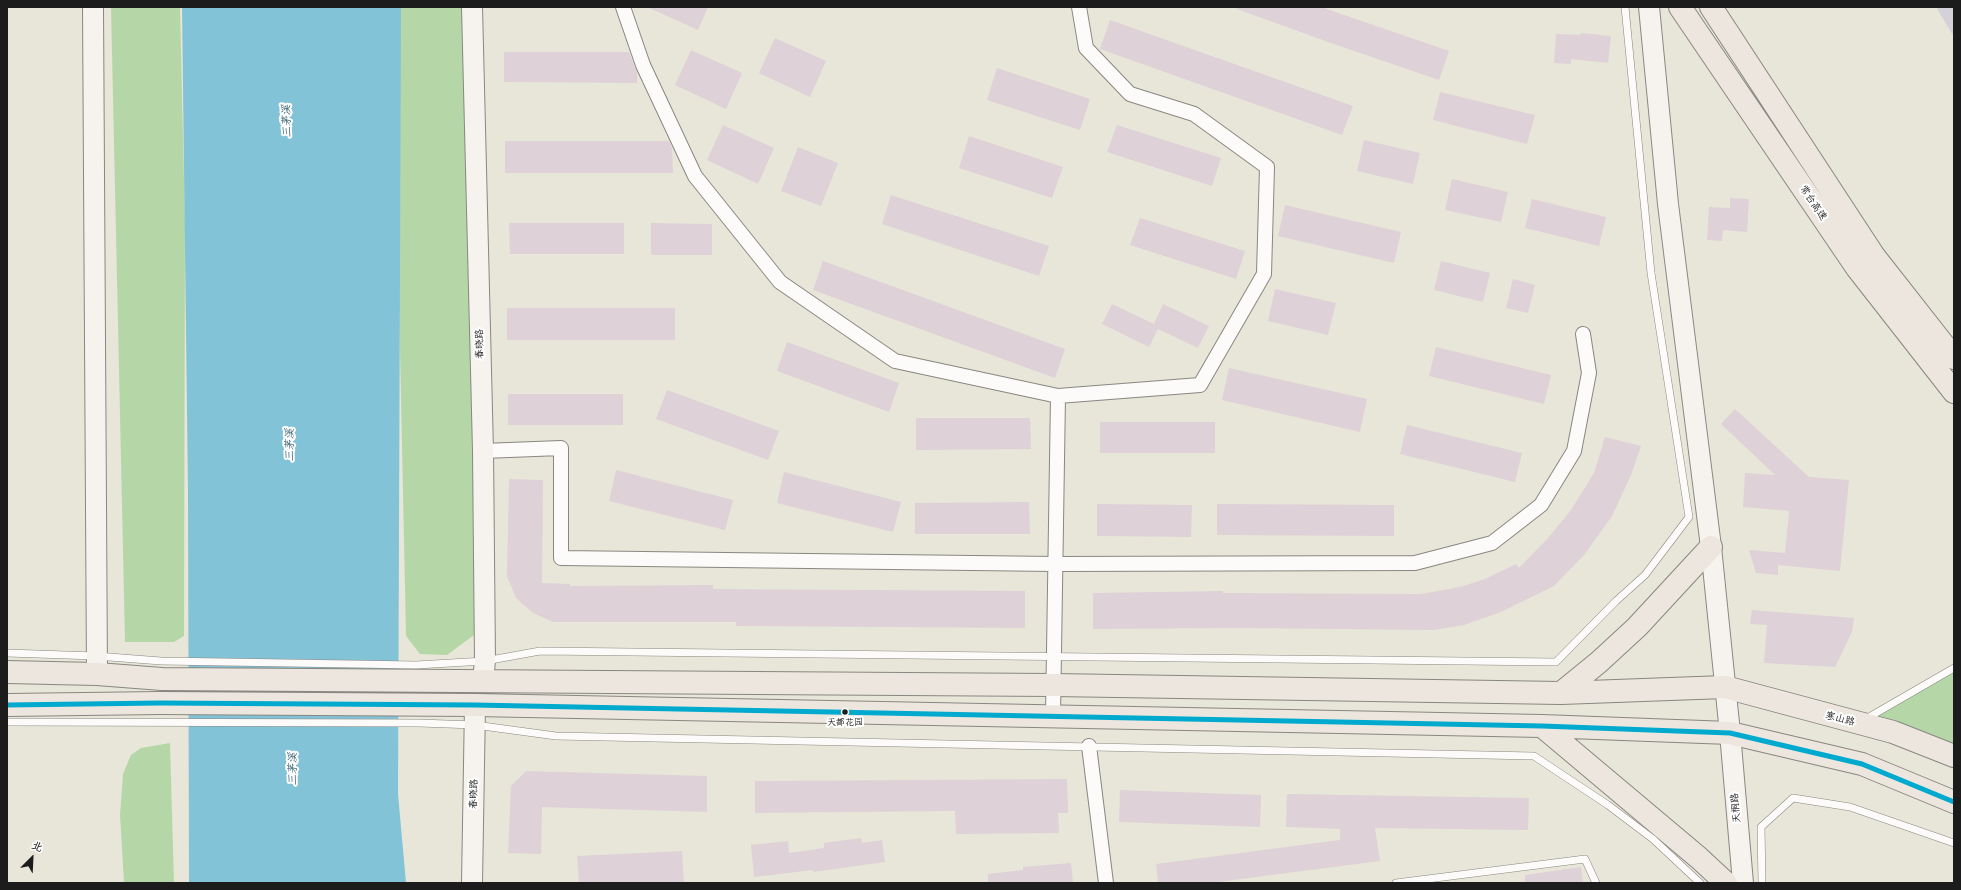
<!DOCTYPE html>
<html>
<head>
<meta charset="utf-8">
<style>
	body { margin:0 }
	#map { position:relative; width:1961px; height:890px; overflow:hidden; background:#e8e6d8; font-family:"Shantell Sans","LXGW WenKai TC",sans-serif }
	canvas { display:block }
	.frame { position:absolute; inset:0; border:8px solid #1c1c1c; pointer-events:none }
	.north { position:absolute; left:12px; top:838px; width:40px; height:40px; -webkit-text-stroke:3px #fff; paint-order:stroke; rotate:24deg; font-size:11px; font-weight:700; line-height:16px; text-align:center; color:#1c1c1c }
	.north::after { content:''; display:block; margin:auto; width:14px; height:18px; background:#1c1c1c; clip-path:polygon(50% 0,100% 100%,50% 72%,0 100%) }
</style>
</head>
<body>
<div id="map">
<canvas width="1961" height="890"></canvas>
<div class="frame"></div>
<div class="north">北</div>
</div>
<script>
const context = document.querySelector('canvas').getContext('2d');
context.lineJoin = 'round';
function fill(path, color) { context.fillStyle = color; context.fill(path, 'evenodd'); }
const shape = rows => new Path2D(rows.map(r => 'M' + r).join(''));
function trace(path, color, width, dash) { context.strokeStyle = color; context.lineWidth = width; context.lineCap = dash ? 'butt' : 'round'; context.setLineDash(dash || []); context.stroke(path); }
function label(font, color, halo, rows, align = 'center') {
  context.font = font + ' "Shantell Sans","LXGW WenKai TC",sans-serif'; context.lineWidth = 4; context.setLineDash([]); context.textBaseline = 'middle'; context.strokeStyle = halo; context.fillStyle = color; for (const [text, x, y, turn = 0] of rows) {
    context.save(); context.translate(x, y); context.rotate((+turn || 0) * Math.PI / 180); context.textAlign = isNaN(turn) ? turn : align; if (halo) context.strokeText(text, 0, 0); context.fillText(text, 0, 0); context.restore();
  }
}
fill(shape([
	[1936,7,1954,7,1954,37]
]), '#d4d1da');
fill(shape([
	[111,7,180,7,185,223,184,636,174,642,125,642],
	[400,7,472,7,475,448,474,635,447,655,420,654,406,636,398,256],
	[1954,668,1954,756,1858,724],
	[170,743,174,883,124,883,120,815,123,774,131,755,141,748]
]), '#b5d7a8');
fill(shape([
	[182,7,401,7,398,794,406,883,189,883,188,493]
]), '#83c3d7');
fill(shape([
	[647,7,708,7,698,30],
	[1237,7,1321,7,1449,51,1439,80,1331,43,1237,9],
	[1110,20,1353,106,1342,135,1100,49],
	[1581,33,1611,36,1608,63,1571,59,1571,64,1554,63,1556,34,1580,35],
	[775,38,826,61,810,97,759,73],
	[691,50,742,73,726,109,675,85],
	[504,52,629,52,637,72,637,83,504,82],
	[997,68,1090,99,1080,130,987,100],
	[1440,92,1535,115,1527,144,1433,120],
	[723,125,774,148,758,184,707,160],
	[1117,125,1221,158,1212,186,1107,152],
	[969,136,1063,167,1052,198,959,168],
	[1364,140,1420,153,1413,184,1357,171],
	[505,141,669,141,672,148,673,173,505,173],
	[798,147,838,163,821,206,781,191],
	[1452,179,1508,192,1501,222,1445,210],
	[891,195,1049,246,1039,276,882,224],
	[1730,198,1749,199,1747,232,1723,230,1722,241,1707,240,1709,207,1730,208],
	[1532,199,1606,217,1599,246,1525,228],
	[1285,205,1401,232,1394,263,1278,236],
	[1140,218,1245,251,1236,279,1130,245],
	[509,223,624,223,624,254,510,254],
	[651,223,712,224,712,255,651,255],
	[823,261,1065,349,1055,378,813,290],
	[1441,261,1490,273,1483,302,1434,290],
	[1513,279,1535,285,1528,313,1506,308],
	[1275,289,1336,303,1328,335,1268,321],
	[1112,304,1154,324,1163,304,1209,326,1198,348,1158,329,1149,347,1102,324],
	[507,308,675,308,675,340,507,340],
	[787,342,899,383,889,412,777,371],
	[1436,347,1551,375,1544,404,1429,376],
	[1229,368,1367,399,1360,432,1222,400],
	[667,390,779,431,768,460,656,419],
	[508,394,623,394,623,425,508,425],
	[1735,409,1809,477,1849,480,1840,571,1778,565,1778,575,1756,573,1749,550,1785,553,1789,511,1743,507,1745,473,1775,475,1721,424],
	[916,418,1030,418,1031,449,916,450],
	[1100,422,1215,422,1215,453,1100,453],
	[1407,425,1522,453,1515,482,1400,454],
	[1605,437,1641,446,1631,475,1612,516,1584,555,1554,586,1501,612,1464,625,1434,630,1240,628,1093,629,1093,593,1223,591,1223,593,1421,594,1460,587,1485,579,1516,564,1519,568,1548,538,1571,510,1594,473],
	[616,470,733,500,725,530,609,501],
	[784,472,901,502,893,532,777,503],
	[509,479,543,480,542,583,570,584,570,586,713,585,713,589,1025,591,1025,628,736,626,736,622,553,622,533,613,516,598,507,576],
	[1029,502,1030,534,915,534,915,503],
	[1097,504,1192,505,1191,537,1097,536],
	[1217,504,1394,505,1394,536,1217,535],
	[1752,610,1854,618,1852,632,1835,667,1764,663,1767,625,1750,624],
	[526,771,707,776,707,812,542,807,541,854,508,853,511,786],
	[1067,779,1068,813,1058,813,1059,833,956,834,955,811,755,813,755,781],
	[1120,790,1261,795,1260,827,1119,822],
	[1287,794,1529,798,1528,830,1375,828,1380,861,1210,883,1158,883,1156,864,1340,840,1340,829,1286,827],
	[861,838,862,843,882,840,885,862,813,872,813,870,754,877,751,845,788,841,789,853,824,848,824,843],
	[682,851,684,882,579,883,577,856],
	[1071,863,1073,883,988,883,988,874,1023,870,1023,867],
	[1581,867,1583,883,1525,883,1525,875]
]), '#ded1d7');
const lane = shape([
	[7,653,96,656,161,661,416,665,485,661,540,651,1556,662,1616,601,1645,575,1689,517,1651,273,1625,7],
	[1864,720,1954,668],
	[7,722,419,723,475,725,556,736,1534,756,1608,805,1653,839,1700,883],
	[1396,883,1585,859,1596,883],
	[1762,883,1761,827,1793,798,1850,807,1954,843]
]);
const street = shape([
	[623,7,643,65,695,176,780,282,895,361,1058,396,1200,385,1264,274,1267,167,1194,114,1130,94,1086,48,1079,7],
	[483,451,561,448,561,558,1055,564,1415,563,1492,543,1541,505,1574,451,1589,373,1583,334],
	[1053,715,1058,396],
	[1089,746,1106,883]
]);
const secondary = shape([
	[93,7,97,674],
	[472,7,483,451,485,661,483,681],
	[1649,7,1668,204,1711,547,1730,733,1743,883],
	[472,883,475,705]
]);
const primary = shape([
	[7,672,97,674,162,679,1053,685,1561,693,1725,687,1893,732,1954,756],
	[1561,693,1599,662,1637,627,1711,547],
	[7,705,160,703,475,705,1542,726,1730,733,1862,764,1954,802],
	[1542,726,1699,858,1726,883]
]);
const highway = shape([
	[1680,7,1857,268,1954,392],
	[1711,7,1874,256,1954,358]
]);
trace(lane, '#888781', 8);
trace(street, '#888781', 16);
trace(secondary, '#888781', 22);
trace(primary, '#888781', 24);
trace(highway, '#888781', 24);
trace(lane, '#fcfbf9', 7);
trace(street, '#fcfbf9', 14);
trace(secondary, '#f6f3ee', 20);
trace(primary, '#ede6de', 22);
trace(highway, '#ede6de', 22);
trace(shape([
	[7,705,160,703,475,705,1542,726,1730,733,1862,764,1954,802]
]), '#00a9ce', 5);
for (const [x, y, r, color] of [
	[845,712,3.5,"#1c1c1c"]
]) { const dot = new Path2D(); dot.arc(x, y, r, 0, 2 * Math.PI); context.fillStyle = color; context.fill(dot); trace(dot, '#fff', 1.5); }
label('9px', '#1c1c1c', '#fff', [
	["天都花园",845,723]
]);
label('10px', '#1c1c1c', '#fff', [
	["常台高速",1813,203,56],
	["春晓路",480,344,-91],
	["寒山路",1840,719,15],
	["春晓路",474,794,-89],
	["天桐路",1736,808,-95]
]);
label('italic 11px', '#376070', '#fff', [
	["三茅溪",287,121,-92],
	["三茅溪",290,445,-90],
	["三茅溪",293,769,-90]
]);
</script>
</body>
</html>
